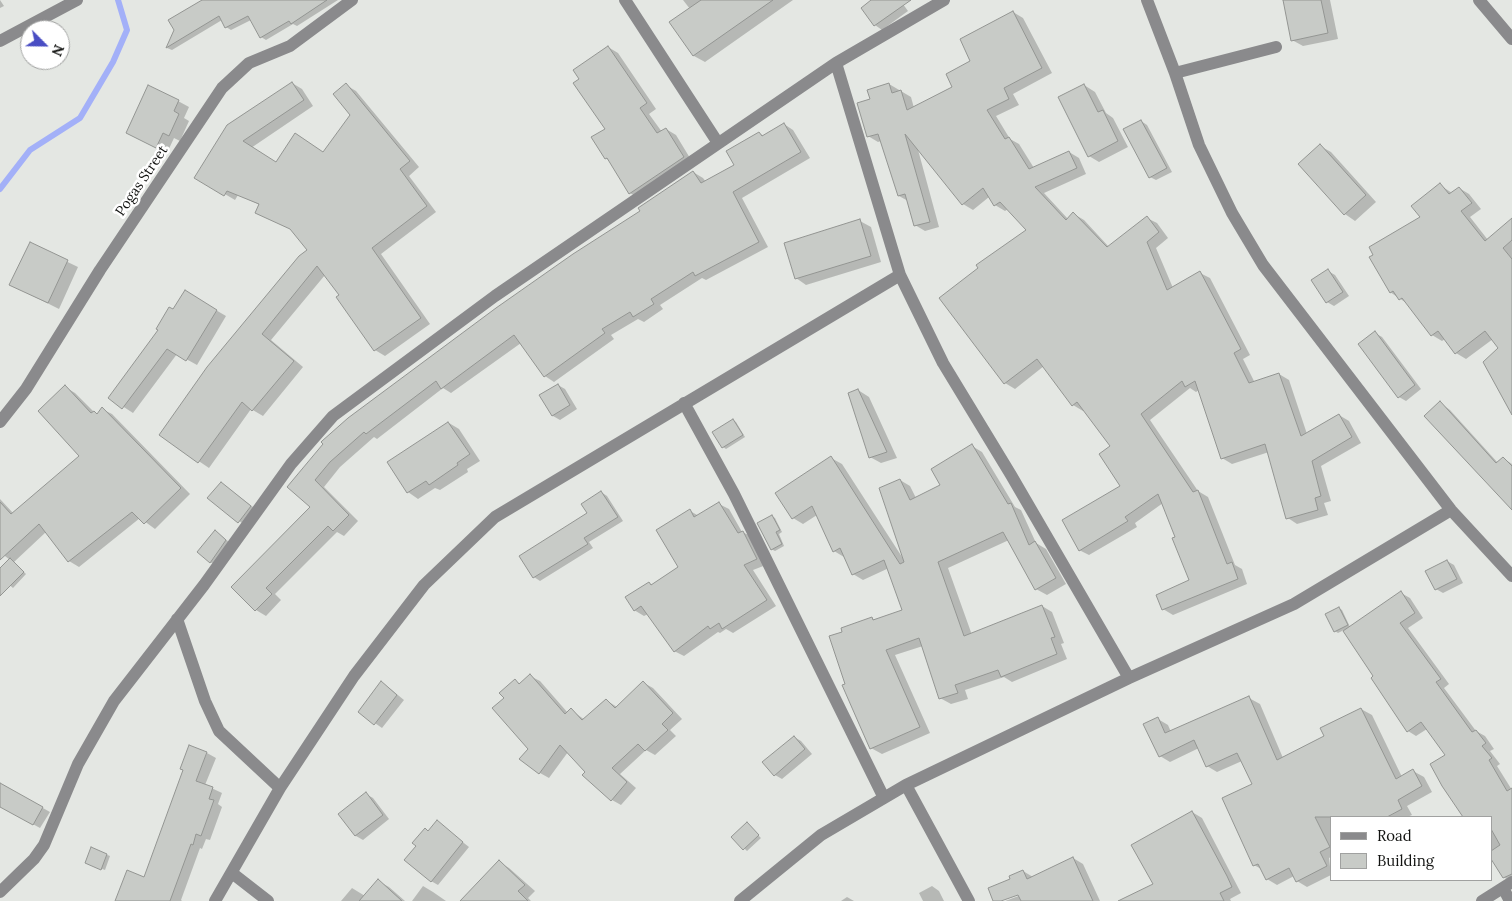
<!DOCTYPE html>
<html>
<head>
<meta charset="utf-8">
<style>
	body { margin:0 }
	#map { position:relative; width:1512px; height:901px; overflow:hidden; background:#e4e7e3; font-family:Lora,serif }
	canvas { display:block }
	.legend { position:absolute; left:1330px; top:816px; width:162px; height:65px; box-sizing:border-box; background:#fff; border:1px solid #a0a1a0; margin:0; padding:6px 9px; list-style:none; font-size:15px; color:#121311 }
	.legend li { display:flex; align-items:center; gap:10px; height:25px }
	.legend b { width:25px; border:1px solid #a0a1a0 }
	.north { position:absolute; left:20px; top:20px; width:50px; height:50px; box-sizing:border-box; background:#fff; border:1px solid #a0a1a0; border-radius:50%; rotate:113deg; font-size:14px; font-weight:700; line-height:20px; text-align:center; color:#121311 }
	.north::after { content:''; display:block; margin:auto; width:18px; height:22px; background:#494dc3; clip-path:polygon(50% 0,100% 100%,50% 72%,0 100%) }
</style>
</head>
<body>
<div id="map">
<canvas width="1512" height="901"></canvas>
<ul class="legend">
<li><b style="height:6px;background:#8a8a8c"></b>Road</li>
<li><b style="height:14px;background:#c8cbc7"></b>Building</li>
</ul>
<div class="north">N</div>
</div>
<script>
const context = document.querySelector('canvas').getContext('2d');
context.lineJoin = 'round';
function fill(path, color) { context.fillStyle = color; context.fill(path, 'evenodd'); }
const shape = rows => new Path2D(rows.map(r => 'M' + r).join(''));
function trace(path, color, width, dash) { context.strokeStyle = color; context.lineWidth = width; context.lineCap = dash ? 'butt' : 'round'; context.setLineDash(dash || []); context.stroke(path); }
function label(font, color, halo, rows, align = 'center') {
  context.font = font + ' Lora,serif'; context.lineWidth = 5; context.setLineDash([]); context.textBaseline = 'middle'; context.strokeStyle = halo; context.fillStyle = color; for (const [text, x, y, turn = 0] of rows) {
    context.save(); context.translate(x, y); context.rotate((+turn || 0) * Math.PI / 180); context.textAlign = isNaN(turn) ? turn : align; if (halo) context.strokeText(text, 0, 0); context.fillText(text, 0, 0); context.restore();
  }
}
fill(shape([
	[0,0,4,6,0,8],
	[204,0,338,0,297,26,293,24,266,40,261,37,251,20,231,30,226,27,222,20,172,50,167,48,175,30],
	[683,0,793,0,705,62,694,56,671,22,690,9],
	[873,0,900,0,908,11,882,30,875,25,862,8],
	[1284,0,1330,0,1338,39,1303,46,1292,40],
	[1013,12,1023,18,1052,73,1013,94,1019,105,996,116,1010,139,1019,144,1034,168,1069,152,1079,158,1086,174,1044,193,1068,219,1074,214,1084,220,1109,247,1147,218,1157,223,1168,238,1156,248,1173,288,1200,273,1210,278,1250,355,1243,359,1255,383,1279,374,1289,380,1307,434,1339,415,1349,421,1361,443,1321,466,1331,501,1324,503,1328,515,1297,524,1288,518,1269,452,1232,464,1222,458,1199,390,1196,392,1190,388,1150,420,1198,491,1208,497,1235,565,1242,569,1247,584,1173,615,1163,609,1191,581,1163,503,1135,523,1137,527,1089,555,1079,550,1122,486,1112,447,1085,409,1083,411,1073,405,1044,366,1015,389,1005,383,1028,230,1008,209,1005,211,995,205,989,197,973,210,963,204,917,146,939,227,925,231,915,225,908,201,899,196,881,141,878,142,868,136,871,100,889,84,911,97,914,108,954,88,971,62],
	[608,47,618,53,656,109,649,114,662,132,666,129,676,135,693,163,640,199,630,193,610,161,605,158,607,129,581,79],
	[292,83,302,89,313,106,251,148,277,163,324,153,352,115,346,85,356,91,419,167,409,176,436,212,381,254,430,324,385,356,375,350,340,295,325,275,271,340,303,367,263,416,251,409,209,468,160,435,309,250,293,230,256,213,260,205,238,195,235,200,196,177],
	[1084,85,1095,92,1106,113,1113,118,1128,147,1099,162,1089,156],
	[178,101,189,107,184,118,189,121,180,141,174,138,167,153,127,133],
	[1141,121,1147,125,1172,172,1156,180,1150,177],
	[784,124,793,130,810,158,742,198,768,247,706,280,702,278,660,305,663,309,644,322,638,319,611,335,614,339,554,382,545,376,521,343,451,393,443,388,377,439,374,437,340,467,324,487,358,521,344,536,337,532,275,594,281,600,266,616,256,610,235,590,312,507,288,487,693,172,703,178,706,182,736,166,759,133,764,136],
	[1320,146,1331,152,1376,202,1355,221,1345,214,1299,164],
	[1440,185,1452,193,1459,188,1469,194,1481,209,1470,217,1488,240,1512,219,1512,412,1500,348,1493,339,1466,359,1456,353,1445,339,1442,341,1432,335,1408,304,1390,292,1422,218],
	[860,221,871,227,881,262,806,285,796,278],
	[30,244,78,267,59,309,11,285],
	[1328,271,1335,275,1349,296,1334,306,1327,302],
	[185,292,226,316,197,365,177,354,133,413,110,398,174,311],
	[1375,333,1382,337,1421,389,1406,401,1399,397],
	[558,385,565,389,577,409,560,420,553,416,541,396],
	[65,387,75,393,94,412,98,414,102,409,112,414,190,494,155,529,140,518,79,567,69,561,46,532,14,562,26,574,13,588,0,577,0,570,10,560,0,552,0,499,13,513,81,456],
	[858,390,869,397,897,458,881,463,870,457],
	[1443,405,1450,410,1498,463,1503,458,1512,464,1512,508],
	[733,420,736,422,745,437,726,449,723,447],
	[449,423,459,429,480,461,467,469,468,472,440,490,435,488,418,499,408,492],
	[972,446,982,452,1015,507,1021,510,1036,543,1046,549,1066,584,1047,595,1036,589,1009,540,948,568,972,635,1042,606,1052,612,1064,643,1061,644,1067,659,1012,682,1004,677,965,690,968,699,951,704,940,698,923,646,895,655,930,733,882,754,871,748,847,685,844,632,872,618,876,621,903,611,889,568,863,580,853,574,844,557,834,551,817,515,803,524,793,518,831,458,842,464,904,560,900,480,910,486,916,498,942,486],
	[221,483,257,510,246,526,209,498],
	[601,492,607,496,623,521,589,542,593,548,540,581,534,577,589,513],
	[719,504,729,509,742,532,753,537,766,565,753,570,776,606,733,633,726,629,720,633,718,632,684,656,674,651,648,614,644,616,634,610,649,583,653,585,680,568,690,511,699,516],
	[772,516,775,518,782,532,779,534,784,546,775,551,771,549],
	[216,532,233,545,217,566,210,562],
	[1447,561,1454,565,1463,583,1443,593,1436,589],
	[1401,593,1410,598,1423,618,1408,628,1449,684,1444,688,1476,731,1485,736,1494,749,1490,751,1500,764,1497,766,1512,790,1512,882,1503,877,1491,857,1491,817,1465,817,1443,785,1447,756,1427,729,1416,736,1408,731,1375,677,1344,630,1338,633,1335,631,1339,608,1342,610,1350,627],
	[530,676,540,681,568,713,571,710,585,720,606,700,617,707,644,683,653,688,682,719,670,730,676,736,655,755,646,750,620,774,636,788,621,805,612,800,568,752,549,778,540,773,505,698,515,681,521,684],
	[388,687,404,700,382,728,359,712],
	[1249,698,1260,704,1283,758,1326,737,1361,709,1372,715,1402,777,1413,771,1424,777,1432,792,1407,806,1412,815,1407,817,1331,817,1331,857,1329,858,1331,875,1307,887,1297,881,1294,876,1277,885,1267,879,1263,870,1254,865,1254,785,1242,761,1217,772,1207,766,1199,748,1170,762,1160,756,1158,719,1168,725,1171,732],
	[794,737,801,741,812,754,782,779,775,775,764,762],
	[207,753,216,758,205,785,222,793,218,804,222,807,210,840,206,839,202,849,200,848,181,900,182,901,116,901,145,879],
	[0,784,50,812,40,828,0,806],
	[366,794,373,798,389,819,363,840,356,836,339,814],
	[1192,812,1202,818,1241,893,1230,899,1231,901,1130,901,1155,884],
	[437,822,469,847,438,885,431,881,429,832],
	[747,824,761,838,747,851,733,837],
	[92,849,110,856,105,870,89,864],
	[1073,858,1083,864,1100,901,1005,901,1024,894,1023,892,1000,901,994,901,1012,880,1023,871,1033,877],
	[499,862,509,868,535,891,528,898,531,901,462,901],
	[378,881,389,887,405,901,341,901,352,888,365,896],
	[423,886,433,892,446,901,412,901],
	[932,886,939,891,944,901,923,901,919,893],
	[847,897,854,901,841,901]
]), '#0003');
trace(shape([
	[0,189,30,150,80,118,113,62,127,30,118,0]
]), '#a3b0f8', 6);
const building = shape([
	[202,0,327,0,291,24,289,21,260,38,248,16,225,28,219,16,166,48,174,30,168,20,202,0],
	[701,0,773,0,693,56,669,22,701,0],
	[871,0,911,0,874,26,861,8,871,0],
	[1283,0,1321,0,1328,33,1291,41,1283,0],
	[1013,11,1042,68,1004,88,1009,99,987,110,1005,139,1009,137,1029,169,1069,151,1077,168,1035,187,1066,220,1073,212,1107,247,1147,216,1159,232,1147,242,1167,290,1200,271,1241,349,1234,353,1249,383,1279,373,1301,436,1339,414,1352,437,1312,461,1321,496,1315,498,1318,510,1286,519,1265,444,1221,459,1195,381,1185,387,1182,381,1141,414,1193,492,1198,490,1227,564,1232,562,1238,579,1162,610,1156,595,1189,580,1172,538,1175,537,1158,494,1125,517,1128,521,1079,551,1062,520,1120,486,1099,454,1110,446,1077,402,1072,406,1037,359,1004,384,939,298,978,268,976,265,1026,230,1000,202,994,206,983,188,962,205,905,134,930,222,914,226,905,194,898,196,878,134,867,137,857,103,870,99,867,90,889,83,892,93,901,90,907,110,952,87,946,74,970,61,960,39,1013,11],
	[608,46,647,103,640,108,657,133,666,128,684,157,629,194,607,158,605,159,591,137,605,129,573,83,579,79,573,70,608,46],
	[292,82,304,100,243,141,276,162,295,133,323,152,350,115,333,94,346,83,410,161,400,169,427,206,372,248,421,318,374,351,336,297,339,295,317,266,262,334,294,361,252,411,242,402,198,463,159,435,207,367,299,256,307,250,290,229,255,213,259,204,227,191,224,196,194,178,227,125,292,82],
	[1084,84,1098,112,1103,110,1118,141,1088,157,1058,97,1084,84],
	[148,85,179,100,174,111,179,114,169,136,163,133,156,148,126,133,148,85],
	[1141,120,1167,168,1149,178,1123,129,1141,120],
	[784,123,801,152,733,192,759,242,695,276,693,272,651,299,654,304,633,317,630,312,602,329,605,333,544,377,514,335,441,389,436,381,366,434,364,432,330,462,315,480,349,515,333,531,328,526,266,588,272,594,255,611,231,587,310,507,287,487,323,444,321,442,322,441,348,418,496,308,573,254,640,211,638,208,693,171,701,183,734,165,726,151,759,132,762,136,784,123],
	[1320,144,1366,195,1344,215,1298,164,1320,144],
	[1440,183,1449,194,1459,187,1472,203,1461,211,1485,241,1512,218,1512,240,1503,248,1512,259,1512,415,1483,362,1498,348,1485,331,1455,354,1438,331,1431,336,1402,298,1399,300,1393,291,1390,293,1369,257,1373,255,1369,247,1420,217,1411,206,1440,183],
	[860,219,871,256,795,279,784,243,860,219],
	[30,242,68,260,48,303,9,285,30,242],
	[1328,269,1343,292,1326,303,1311,280,1328,269],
	[185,290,217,310,186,361,167,349,122,409,108,398,158,330,156,329,169,307,173,309,185,290],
	[1375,331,1415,385,1398,398,1358,344,1375,331],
	[558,384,570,405,552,416,539,395,558,384],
	[65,385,91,413,94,411,97,414,102,407,181,488,144,524,132,512,68,562,39,524,0,560,0,502,11,514,79,456,38,411,65,385],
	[858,389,887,452,869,458,848,393,858,389],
	[1440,401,1496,463,1503,457,1512,466,1512,510,1424,416,1440,401],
	[733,419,743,435,722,448,712,432,733,419],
	[448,422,470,454,457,463,458,465,429,485,426,481,407,493,387,462,448,422],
	[972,444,1008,504,1011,503,1029,545,1035,541,1056,578,1035,590,1003,532,938,562,964,636,1042,605,1055,637,1051,638,1057,654,1001,677,998,670,955,685,958,693,939,699,919,638,886,650,920,727,870,749,842,685,845,684,829,636,842,632,841,628,872,617,873,620,902,610,884,560,852,575,840,548,833,552,812,506,792,519,775,493,831,456,900,564,904,562,879,488,900,479,910,500,940,485,931,469,972,444],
	[221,482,251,506,238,523,207,498,221,482],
	[601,491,618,517,584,538,588,544,533,578,519,556,587,513,581,504,601,491],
	[719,502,738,533,743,531,757,559,744,565,767,600,722,629,719,623,710,629,708,626,674,652,641,606,634,611,625,597,649,582,651,585,678,567,656,530,690,509,694,517,719,502],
	[772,515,780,530,776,532,782,544,771,550,757,523,772,515],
	[215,530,226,540,210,563,197,552,215,530],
	[10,558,24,572,0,596,0,568,10,558],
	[1447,560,1457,579,1435,590,1425,571,1447,560],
	[1401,591,1415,613,1400,623,1441,679,1436,682,1472,732,1476,730,1486,743,1482,746,1492,758,1489,760,1507,791,1512,788,1512,874,1503,878,1491,859,1491,851,1500,845,1491,829,1491,817,1463,817,1442,786,1430,764,1445,755,1421,722,1407,732,1371,678,1373,676,1343,631,1401,591],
	[1339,607,1348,625,1334,632,1325,614,1339,607],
	[530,674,565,714,571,708,582,720,606,699,615,708,643,681,673,713,662,724,668,730,645,751,638,744,612,768,627,782,611,801,582,775,585,772,560,745,539,774,519,759,528,749,492,708,504,698,499,693,515,679,519,684,530,674],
	[381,681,397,695,374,725,358,712,381,681],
	[1249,696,1277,760,1324,736,1320,728,1361,708,1396,779,1413,769,1422,786,1398,800,1402,809,1387,817,1315,817,1330,847,1320,852,1327,866,1296,882,1289,868,1266,880,1258,864,1253,866,1222,798,1252,784,1237,753,1206,767,1194,740,1159,757,1143,724,1158,717,1165,733,1249,696],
	[794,736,805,749,774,776,762,762,794,736],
	[189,745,207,752,196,781,213,787,209,799,214,800,201,836,196,834,193,845,191,844,170,901,115,901,127,870,144,877,183,770,180,769,189,745],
	[0,783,43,807,33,825,0,807,0,783],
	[366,792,383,815,355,836,338,814,366,792],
	[1192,811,1227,876,1232,887,1220,893,1224,901,1118,901,1153,884,1131,845,1192,811],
	[437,820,463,842,431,882,404,860,416,846,412,843,425,828,428,831,437,820],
	[747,822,759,835,743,850,731,837,747,822],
	[91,847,107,854,101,870,85,863,91,847],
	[1073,857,1093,901,1021,901,1018,895,1001,901,993,901,988,888,1010,879,1009,876,1023,870,1027,879,1073,857],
	[499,860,525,885,518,891,528,901,460,901,499,860],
	[378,879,402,901,359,901,378,879]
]);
fill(building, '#c8cbc7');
trace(building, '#939592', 1);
trace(shape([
	[625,0,718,143],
	[1147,0,1175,73,1199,145,1232,213,1263,265,1451,510,1512,576],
	[1479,0,1512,39],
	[0,41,77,0],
	[836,63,900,275,943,363,1011,475,1129,678],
	[1175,73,1276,47],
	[684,403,734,494,884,798],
	[0,422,26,389,100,270,222,88,249,63,290,46,352,0],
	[177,619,205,701,219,731,280,788],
	[906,785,969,901],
	[232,873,268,901],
	[1503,888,1510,901],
	[0,892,34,859,44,845,78,764,114,701,204,585,291,464,333,416,495,296,836,63,944,0],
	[215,901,280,788,354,676,424,585,495,517,900,275],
	[740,901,821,835,906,785,1129,678,1294,604,1451,510],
	[1482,901,1512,882]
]), '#8a8a8c', 12);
label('14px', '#121311', '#fff', [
	["Pogas Street",142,181,-56]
]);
</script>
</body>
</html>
